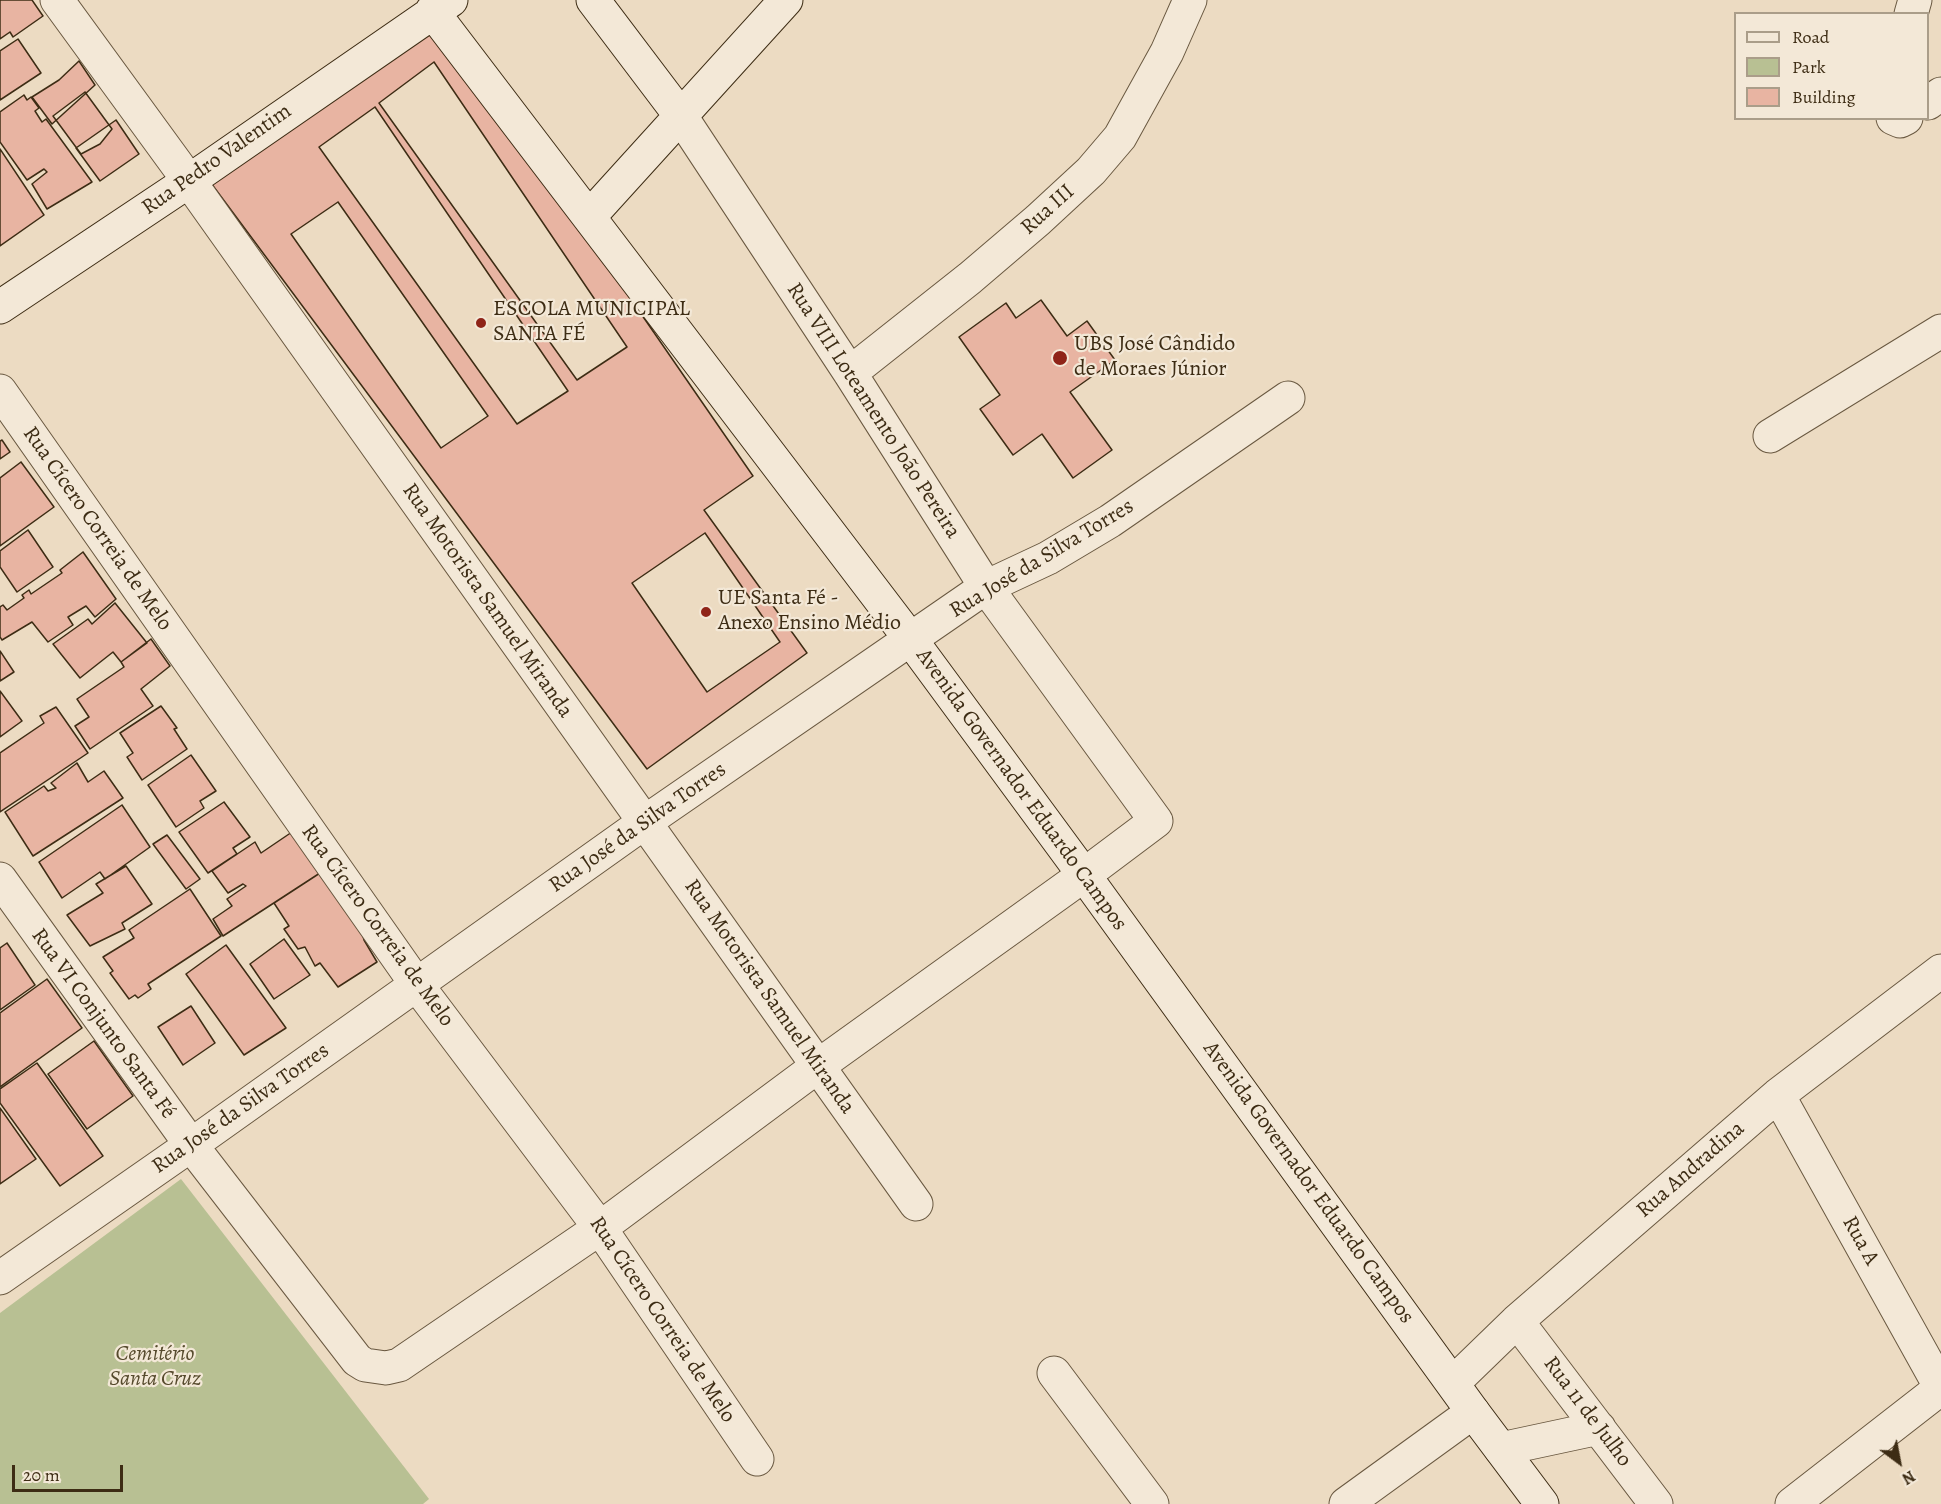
<!DOCTYPE html>
<html>
<head>
<meta charset="utf-8">
<style>
	body { margin:0 }
	#map { position:relative; width:1941px; height:1504px; overflow:hidden; background:#ecdbc2; font-family:Alegreya,serif }
	canvas { display:block }
	.legend { position:absolute; left:1734px; top:12px; width:195px; height:108px; box-sizing:border-box; background:#f3e8d7; border:2px solid #aa9d89; margin:0; padding:8px 10px; list-style:none; font-size:18px; color:#3d2c14 }
	.legend li { display:flex; align-items:center; gap:12px; height:30px }
	.legend b { width:30px; border:2px solid #aa9d89 }
	.north { position:absolute; left:1869px; top:1432px; width:60px; height:60px; -webkit-text-stroke:4px #f3e8d7; paint-order:stroke; rotate:148deg; font-size:16px; font-weight:700; line-height:24px; text-align:center; color:#3d2c14 }
	.north::after { content:''; display:block; margin:auto; width:21px; height:27px; background:#3d2c14; clip-path:polygon(50% 0,100% 100%,50% 72%,0 100%) }
	.scale { position:absolute; left:12px; top:1465px; width:111px; height:27px; box-sizing:border-box; border:3px solid #3d2c14; border-top:0; padding-left:8px; font-size:18px; line-height:21px; white-space:nowrap; color:#3d2c14; -webkit-text-stroke:4px #f3e8d7; paint-order:stroke }
</style>
</head>
<body>
<div id="map">
<canvas width="1941" height="1504"></canvas>
<ul class="legend">
<li><b style="height:8px;background:#f3e8d7"></b>Road</li>
<li><b style="height:16px;background:#b8c093"></b>Park</li>
<li><b style="height:16px;background:#e8b4a2"></b>Building</li>
</ul>
<div class="north">N</div>
<div class="scale">20 m</div>
</div>
<script>
const context = document.querySelector('canvas').getContext('2d');
context.lineJoin = 'round';
function fill(path, color) { context.fillStyle = color; context.fill(path, 'evenodd'); }
const shape = rows => new Path2D(rows.map(r => 'M' + r).join(''));
function trace(path, color, width, dash) { context.strokeStyle = color; context.lineWidth = width; context.lineCap = dash ? 'butt' : 'round'; context.setLineDash(dash || []); context.stroke(path); }
function label(font, color, halo, rows, align = 'center') {
  context.font = font + ' Alegreya,serif'; context.lineWidth = 4.5; context.setLineDash([]); context.textBaseline = 'middle'; context.strokeStyle = halo; context.fillStyle = color; for (const [text, x, y, turn = 0] of rows) {
    context.save(); context.translate(x, y); context.rotate((+turn || 0) * Math.PI / 180); context.textAlign = isNaN(turn) ? turn : align; if (halo) context.strokeText(text, 0, 0); context.fillText(text, 0, 0); context.restore();
  }
}
fill(shape([
	[181,1179,429,1499,423,1504,0,1504,0,1313]
]), '#b8c093');
const building = shape([
	[0,0,32,0,43,16,13,37,10,32,0,39,0,0],
	[432,11,753,476,704,510,807,653,647,769,202,171,432,11],
	[18,39,41,73,0,100,0,51,18,39],
	[79,61,95,85,52,124,32,97,59,80,79,61],
	[434,62,627,347,577,380,379,103,434,62],
	[85,92,112,129,100,144,81,154,53,116,85,92],
	[24,95,27,100,31,97,39,108,35,111,42,122,46,119,92,182,47,209,32,184,47,172,44,169,27,180,0,142,0,112,24,95],
	[375,107,568,391,517,424,319,147,375,107],
	[116,120,139,154,100,181,76,148,116,120],
	[0,149,44,215,0,246,0,149],
	[338,202,488,416,441,448,291,234,338,202],
	[1041,300,1067,336,1087,321,1115,360,1070,392,1112,450,1073,478,1042,434,1013,455,980,409,1000,395,959,337,1006,303,1016,318,1041,300],
	[2,440,10,452,0,459,0,441,2,440],
	[21,462,54,507,0,546,0,478,21,462],
	[28,530,53,567,17,592,0,567,0,551,28,530],
	[705,533,780,642,707,692,632,583,705,533],
	[83,552,116,599,95,617,86,606,68,617,73,625,48,642,32,622,2,640,0,637,0,607,3,605,7,610,24,598,22,595,29,590,31,594,62,573,60,570,83,552],
	[115,603,147,643,121,662,113,652,80,678,53,644,88,619,92,624,115,603],
	[151,639,170,666,141,689,153,706,90,749,75,726,89,717,77,699,124,667,121,662,151,639],
	[0,651,14,672,0,681,0,651],
	[0,691,22,721,0,737,0,691],
	[161,706,177,728,174,729,187,749,142,780,127,757,133,753,120,733,161,706],
	[56,707,88,753,0,812,0,753,44,723,40,716,56,707],
	[191,755,216,791,200,801,204,808,176,827,148,785,191,755],
	[77,763,88,782,104,771,123,798,33,856,5,812,44,786,48,791,56,788,51,783,77,763],
	[224,802,250,837,233,848,237,854,208,873,179,832,224,802],
	[122,805,150,847,105,879,100,872,62,898,39,862,122,805],
	[292,832,320,873,223,936,213,919,232,906,227,899,246,886,243,884,228,893,212,871,255,842,261,853,292,832],
	[167,835,200,879,186,889,153,844,167,835],
	[126,866,152,904,122,923,125,929,90,946,67,915,103,893,96,884,126,866],
	[320,873,363,936,364,940,377,962,338,987,320,963,315,966,305,947,298,949,284,929,289,926,274,903,320,873],
	[190,889,221,936,148,984,151,989,138,998,135,995,129,999,110,973,113,971,103,957,134,938,129,930,190,889],
	[284,939,310,975,274,999,250,964,284,939],
	[7,943,35,985,0,1010,0,948,7,943],
	[226,945,286,1028,244,1055,186,974,226,945],
	[47,979,82,1028,0,1087,0,1013,47,979],
	[191,1006,215,1043,183,1065,158,1027,191,1006],
	[94,1041,133,1096,87,1129,48,1074,94,1041],
	[37,1063,103,1156,60,1186,0,1103,0,1089,37,1063],
	[0,1108,36,1159,0,1184,0,1108]
]);
fill(building, '#e8b4a2');
trace(building, '#3d2c14', 1.5);
const street = shape([
	[57,0,189,181,916,1204],
	[1911,14,1915,0],
	[1928,103,1941,94],
	[1893,118,1900,121,1906,118],
	[850,373,970,278,1038,220,1091,171,1120,137,1167,52,1190,0],
	[0,391,417,985,600,1228,757,1459],
	[1770,436,1941,331],
	[0,879,191,1145,357,1360,365,1365,386,1368,399,1365,600,1228,818,1066,1084,875,1156,821,986,587,850,373,680,115],
	[1778,1095,1941,1388],
	[0,1278,191,1145,645,822,986,587,1048,558,1110,521,1288,398],
	[1517,1321,1656,1504],
	[1054,1373,1152,1504],
	[1453,1383,1517,1321,1778,1095,1941,971],
	[1501,1449,1599,1428],
	[1346,1504,1473,1412],
	[1792,1504,1941,1388]
]);
const secondary = shape([
	[593,0,680,115],
	[432,11,911,640,1084,875,1473,1412,1542,1504],
	[589,217,786,0],
	[0,307,189,181,451,0]
]);
trace(street, '#695840', 35);
trace(secondary, '#3d2c14', 35);
trace(street, '#f3e8d7', 33);
trace(secondary, '#f3e8d7', 33);
for (const [x, y, r, color] of [
	[481,323,6,"#8f2418"],
	[1060,358,8,"#8f2418"],
	[706,612,6,"#8f2418"]
]) { const dot = new Path2D(); dot.arc(x, y, r, 0, 2 * Math.PI); context.fillStyle = color; context.fill(dot); trace(dot, '#f3e8d7', 2); }
label('22px', '#3d2c14', '#f3e8d7', [
	["Rua Pedro Valentim",217,160,-35],
	["Rua III",1048,210,-42],
	["Rua VIII Loteamento João Pereira",873,411,57],
	["Rua Cícero Correia de Melo",97,529,55],
	["Rua José da Silva Torres",1042,559,-31],
	["Rua Motorista Samuel Miranda",487,601,55],
	["Avenida Governador Eduardo Campos",1021,790,54],
	["Rua José da Silva Torres",638,828,-35],
	["Rua Cícero Correia de Melo",377,926,54],
	["Rua Motorista Samuel Miranda",769,997,55],
	["Rua VI Conjunto Santa Fé",103,1024,54],
	["Rua José da Silva Torres",241,1109,-35],
	["Rua Andradina",1691,1170,-41],
	["Avenida Governador Eduardo Campos",1308,1183,54],
	["Rua A",1860,1241,61],
	["Rua Cícero Correia de Melo",662,1320,56],
	["Rua 11 de Julho",1587,1412,53]
]);
label('22px', '#3d2c14', '#f3e8d7', [
	["ESCOLA MUNICIPAL",493,310],
	["SANTA FÉ",493,335],
	["UBS José Cândido",1074,345],
	["de Moraes Júnior",1074,370],
	["UE Santa Fé -",718,599],
	["Anexo Ensino Médio",718,624]
], 'left');
label('italic 22px', '#564a2d', '#f3e8d7', [
	["Cemitério",155,1355],
	["Santa Cruz",155,1380]
]);
</script>
</body>
</html>
